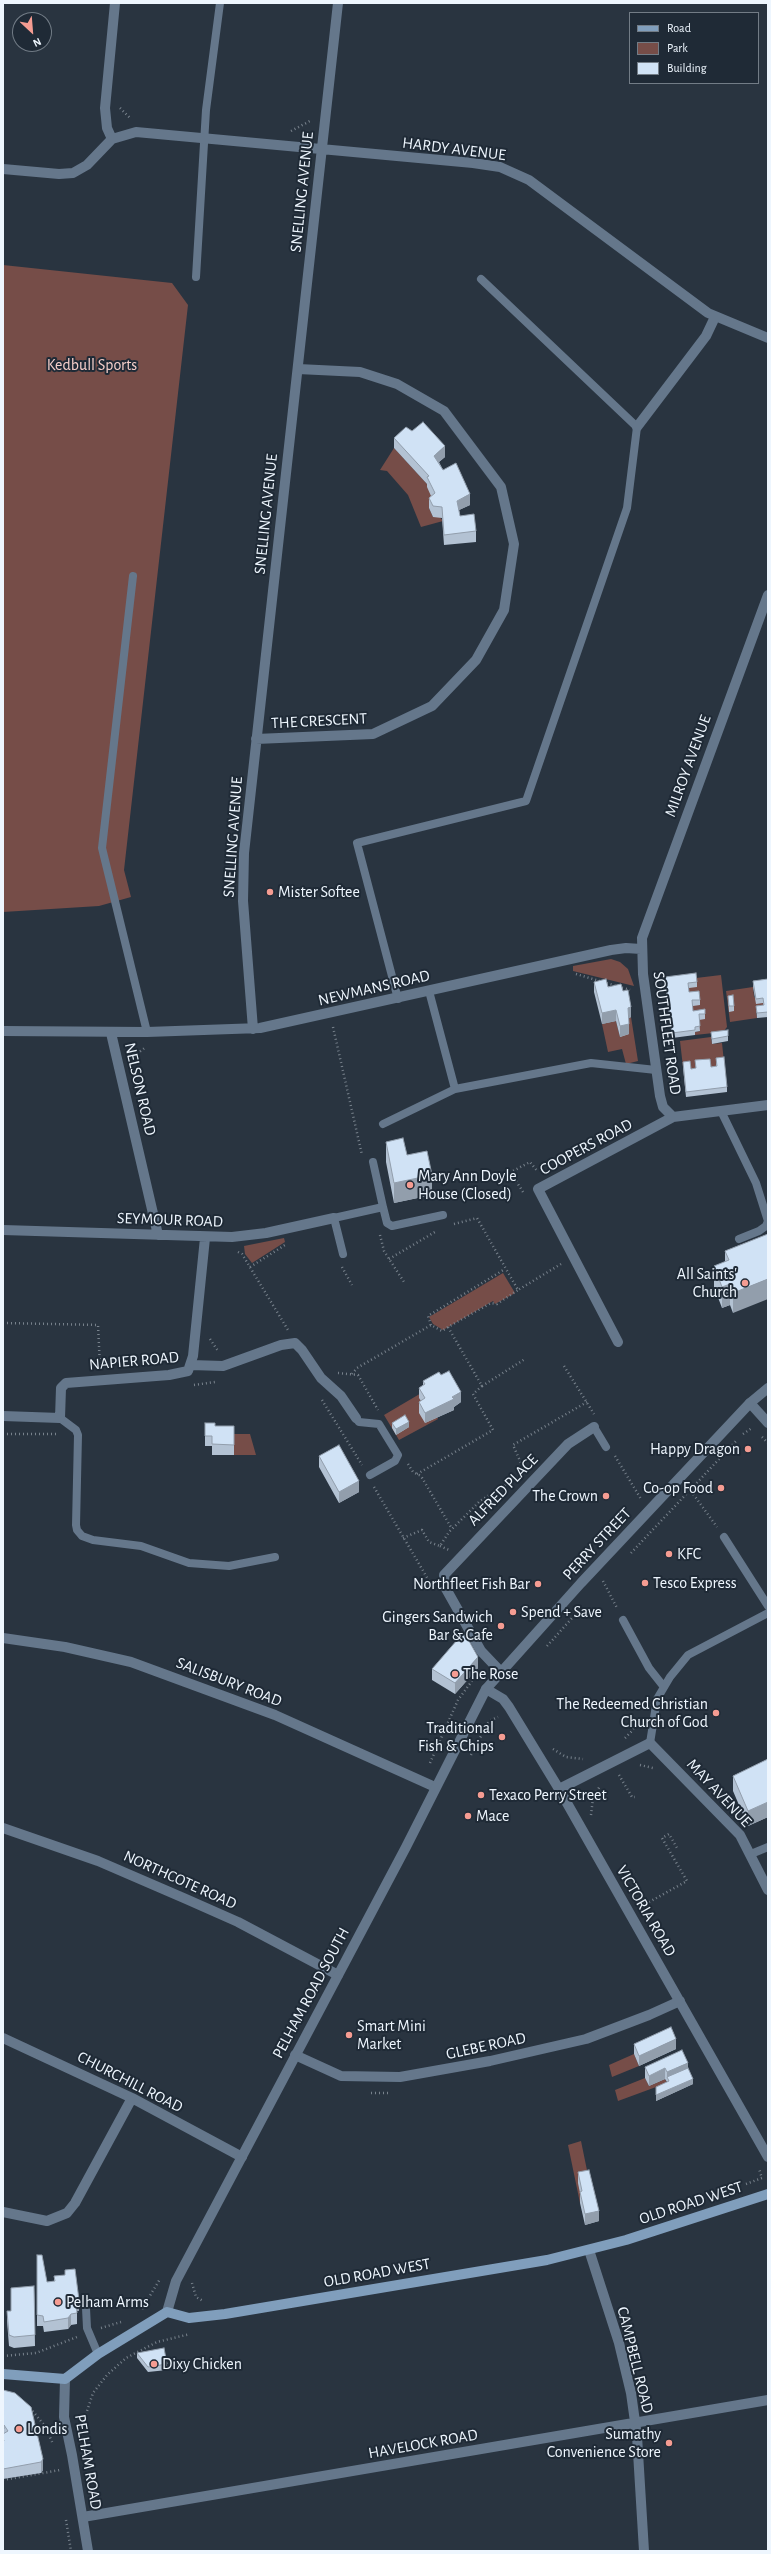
<!DOCTYPE html>
<html>
<head>
<meta charset="utf-8">
<style>
	body { margin:0 }
	#map { position:relative; width:771px; height:2554px; overflow:hidden; background:#293440; font-family:"Alegreya Sans",sans-serif }
	canvas { display:block }
	.frame { position:absolute; inset:0; border:4px solid #eef6fe; pointer-events:none }
	.legend { position:absolute; left:629px; top:12px; width:130px; height:72px; box-sizing:border-box; background:#1f2a36; border:1px solid #727c86; margin:0; padding:5px 7px; list-style:none; font-size:12px; color:#eef6fe }
	.legend li { display:flex; align-items:center; gap:8px; height:20px }
	.legend b { width:20px; border:1px solid #727c86 }
	.north { position:absolute; left:12px; top:12px; width:40px; height:40px; box-sizing:border-box; background:#1f2a36; border:1px solid #727c86; border-radius:50%; rotate:154deg; font-size:11px; font-weight:700; line-height:16px; text-align:center; color:#eef6fe }
	.north::after { content:''; display:block; margin:auto; width:14px; height:18px; background:#f59c92; clip-path:polygon(50% 0,100% 100%,50% 72%,0 100%) }
</style>
</head>
<body>
<div id="map">
<canvas width="771" height="2554"></canvas>
<div class="frame"></div>
<ul class="legend">
<li><b style="height:5px;background:#809ebc"></b>Road</li>
<li><b style="height:11px;background:#764d48"></b>Park</li>
<li><b style="height:11px;background:#d0e2f5"></b>Building</li>
</ul>
<div class="north">N</div>
</div>
<script>
const context = document.querySelector('canvas').getContext('2d');
context.lineJoin = 'round';
function fill(path, color) { context.fillStyle = color; context.fill(path, 'evenodd'); }
const shape = rows => new Path2D(rows.map(r => 'M' + r).join(''));
function trace(path, color, width, dash) { context.strokeStyle = color; context.lineWidth = width; context.lineCap = dash ? 'butt' : 'round'; context.setLineDash(dash || []); context.stroke(path); }
function label(font, color, halo, rows, align = 'center') {
  context.font = font + ' "Alegreya Sans",sans-serif'; context.lineWidth = 4; context.setLineDash([]); context.textBaseline = 'middle'; context.strokeStyle = halo; context.fillStyle = color; for (const [text, x, y, turn = 0] of rows) {
    context.save(); context.translate(x, y); context.rotate((+turn || 0) * Math.PI / 180); context.textAlign = isNaN(turn) ? turn : align; if (halo) context.strokeText(text, 0, 0); context.fillText(text, 0, 0); context.restore();
  }
}
fill(shape([
	[3,265,172,283,188,305,124,870,131,897,99,906,3,912],
	[394,448,429,486,435,504,429,508,433,517,439,516,443,521,421,527,408,495,387,471,380,470],
	[611,959,620,962,628,969,634,986,573,971,573,966],
	[721,975,727,1027,723,1032,695,1035,695,1032,700,1031,693,1016,688,988,696,978],
	[753,987,754,997,763,1003,764,1010,756,1011,757,1018,730,1022,726,991],
	[631,1017,638,1061,626,1064,622,1049,608,1052,602,1024,616,1021,620,1037,628,1019],
	[711,1037,712,1044,722,1043,724,1062,717,1071,696,1074,683,1067,680,1041],
	[284,1238,285,1242,252,1263,245,1254,244,1246],
	[503,1273,515,1293,495,1304,493,1301,443,1330,433,1324,429,1317],
	[423,1392,438,1419,399,1440,384,1415],
	[215,1434,250,1434,256,1455,234,1455,234,1437],
	[634,2054,639,2066,612,2077,609,2065],
	[645,2078,649,2086,665,2079,667,2083,618,2101,615,2090],
	[581,2141,589,2180,580,2203,568,2145]
]), '#764d48');
trace(shape([
	[120,108,131,119],
	[291,131,310,121],
	[576,974,630,990],
	[333,1027,362,1155],
	[133,1061,138,1053,146,1047],
	[523,1192,513,1176,513,1171,530,1162,538,1172],
	[454,1224,477,1218,518,1290,561,1264],
	[380,1235,384,1251,404,1282],
	[238,1252,242,1254,288,1330],
	[389,1259,435,1232],
	[250,1267,285,1245],
	[342,1267,352,1285],
	[3,1323,98,1325,100,1367],
	[431,1325,428,1316,505,1269],
	[210,1339,218,1351],
	[564,1366,594,1414],
	[338,1373,358,1375,378,1410],
	[352,1374,357,1368,431,1325,442,1331,448,1327],
	[194,1385,215,1382],
	[482,1386,525,1359],
	[322,1400,362,1465],
	[3,1434,58,1434],
	[743,1434,752,1428],
	[762,1437,768,1443],
	[615,1456,641,1499],
	[408,1464,413,1472,421,1476,452,1529],
	[524,1470,513,1445,587,1402],
	[417,1474,493,1430,473,1394,482,1386,448,1327,491,1303,497,1304,518,1290],
	[374,1487,429,1581],
	[691,1491,717,1527],
	[403,1538,422,1530,429,1542,440,1546,449,1532,480,1501,509,1483],
	[440,1546,449,1550],
	[631,1553,737,1440],
	[603,1581,617,1608],
	[547,1646,573,1617],
	[625,1738,632,1731,640,1716],
	[553,1749,566,1757,583,1759],
	[471,1755,489,1721,498,1717],
	[430,1763,458,1700,472,1681],
	[640,1765,653,1768],
	[619,1775,632,1797,635,1797],
	[591,1815,593,1798,600,1786],
	[642,1906,687,1881,662,1838,669,1834,677,1848],
	[371,2093,388,2093],
	[746,2184,762,2178,759,2169],
	[192,2283,196,2297,203,2301],
	[142,2309,160,2279],
	[101,2328,121,2322],
	[3,2356,36,2353,77,2337],
	[30,2408,45,2426,53,2444],
	[82,2426,93,2393,107,2375,126,2358,157,2342,190,2334],
	[3,2480,60,2470],
	[66,2520,71,2551]
]), '#78828c', 2.5, [1, 3]);
trace(shape([
	[196,277,206,110,220,3],
	[133,576,102,848,147,1032],
	[429,991,455,1089,591,1063,656,1070],
	[398,999,357,843,526,801,627,508,637,427,481,279],
	[721,1111,756,1183,768,1221,766,1226,759,1231,739,1239],
	[383,1124,455,1089],
	[373,1162,383,1207],
	[343,1254,334,1218,383,1207,387,1223,392,1226,443,1215],
	[60,1418,76,1430,78,1435,76,1525,77,1530,82,1536,93,1540,141,1546,189,1563,229,1566,275,1557],
	[356,1418,359,1422,379,1424,398,1455,395,1461,370,1475],
	[594,1427,606,1447],
	[724,1537,768,1606],
	[623,1620,649,1668,664,1687],
	[650,1743,657,1699,670,1677,688,1655,768,1613],
	[751,1854,768,1847],
	[86,2308,87,2328,98,2354]
]), '#65778b', 8);
trace(shape([
	[112,139,107,128,105,108,115,3],
	[3,169,59,174,73,173,87,165,112,139,136,132,473,163,500,167,529,180,708,313,768,338],
	[637,427,706,336,715,317],
	[256,739,373,734,432,706,476,660,504,610,514,544,501,487,444,411,397,384,360,372,298,369],
	[253,1029,243,901,244,853,338,3],
	[3,1031,147,1032,260,1028,611,950,626,948,641,949],
	[111,1033,158,1235],
	[673,1117,663,1107,660,1096,643,974,642,938,768,595],
	[3,1230,232,1237,266,1233,334,1218],
	[618,1342,538,1189,673,1117,768,1105],
	[191,1365,223,1366,281,1345,295,1343,302,1350,321,1378,341,1396,356,1418],
	[750,1403,768,1423],
	[3,1416,60,1418,61,1388,66,1383,169,1375,188,1371,193,1356,205,1238],
	[3,1638,65,1647,131,1662,275,1715,435,1787],
	[500,1671,481,1651,445,1587,444,1575,568,1444,594,1427],
	[486,1689,503,1699,509,1707,559,1789,768,2157],
	[559,1789,650,1743,740,1835,768,1890],
	[3,1828,98,1861,186,1899,238,1922,338,1975],
	[3,2038,132,2098,242,2157],
	[295,2055,341,2076,400,2077,490,2061,586,2039,649,2015,680,2001],
	[3,2212,47,2221,67,2213,75,2203,132,2098],
	[589,2250,619,2343,631,2393,637,2436,644,2551],
	[83,2517,768,2400]
]), '#65778b', 10);
trace(shape([
	[167,2312,176,2281,406,1847,486,1689,581,1583,750,1403,768,1388],
	[65,2379,64,2417,72,2455,88,2551]
]), '#65778b', 10);
trace(shape([
	[3,2374,65,2379,98,2354,167,2312,189,2318,225,2314,547,2260,626,2240,768,2194]
]), '#809ebc', 10);
fill(shape([
	[394,438,445,457,439,462,443,470,470,505,459,510,460,516,476,531,476,542,444,545,442,518,433,517,429,508,429,498,431,496,427,487,427,484,394,448],
	[665,977,697,982,697,987,689,988,689,992,700,1000,700,1005,693,1006,693,1011,705,1014,705,1019,699,1020,700,1031,695,1032,695,1035,672,1038,665,982],
	[768,979,768,1017,757,1018,756,1006,763,1005,763,1003,756,1004,753,987,753,981],
	[594,982,623,991,631,1017,629,1018,629,1034,620,1037,616,1021,602,1024,594,992],
	[728,996,734,1006,734,1011,729,1012],
	[711,1032,728,1036,728,1041,712,1044],
	[716,1058,727,1087,727,1092,686,1097,683,1067,683,1062,691,1069,696,1068,695,1060,711,1067,716,1066],
	[386,1142,407,1155,432,1195,394,1203,386,1162],
	[768,1234,733,1313,730,1305,722,1308,714,1287,714,1266,725,1262,725,1251],
	[441,1375,461,1402,454,1407,454,1410,425,1423,419,1413,419,1402,421,1401,419,1398,419,1388,423,1385,423,1381],
	[205,1423,215,1426,234,1426,234,1455,212,1455,212,1446,205,1446],
	[392,1423,409,1427,396,1435,392,1428],
	[319,1456,359,1492,339,1503,319,1467],
	[478,1668,455,1694,432,1680,432,1669],
	[768,1759,768,1817,748,1826,733,1791,733,1776],
	[634,2044,676,2049,639,2066,634,2054],
	[645,2067,688,2068,693,2084,656,2101,656,2087,667,2082,665,2079,649,2086,645,2078],
	[578,2172,599,2221,585,2225,580,2203,580,2193,578,2183],
	[37,2255,47,2282,54,2281,54,2276,79,2311,77,2311,77,2324,71,2325,68,2329,44,2332,43,2326,37,2326],
	[34,2286,35,2346,14,2348,9,2346,7,2321,7,2311,11,2311],
	[137,2353,167,2364,167,2370,148,2372,137,2358],
	[3,2390,31,2407,43,2470,41,2473,3,2479]
]), '#b3c2d3');
fill(shape([
	[445,446,445,457,434,466,434,456],
	[470,494,470,505,457,511,457,501],
	[631,1007,631,1017,628,1019,628,1008],
	[616,1010,616,1021,602,1024,602,1013],
	[629,1024,629,1034,620,1037,620,1026],
	[432,1175,432,1195,394,1203,394,1183],
	[768,1279,768,1299,733,1313,733,1293],
	[730,1284,730,1305,722,1308,722,1287],
	[461,1392,461,1402,454,1407,454,1410,425,1423,425,1413],
	[409,1422,409,1427,396,1435,396,1429],
	[359,1481,359,1492,339,1503,339,1492],
	[478,1657,478,1668,455,1694,455,1683],
	[768,1802,768,1817,748,1826,748,1811],
	[676,2039,676,2049,639,2066,639,2056],
	[688,2063,688,2073,667,2077,667,2072],
	[665,2068,665,2079,649,2086,649,2076],
	[693,2079,693,2084,656,2101,656,2095],
	[599,2211,599,2221,585,2225,585,2214],
	[79,2300,79,2311,76,2311,76,2301],
	[71,2314,71,2325,68,2329,68,2318],
	[4,2429,4,2439,3,2438,3,2430],
	[43,2459,43,2470,41,2473,41,2462]
]), '#929eac');
const building = shape([
	[423,422,445,446,434,456,443,470,456,463,470,494,457,501,460,516,474,514,476,531,444,535,442,507,433,506,429,498,435,493,427,477,429,476,394,438,406,427,412,431,423,422],
	[696,973,697,982,688,983,689,992,699,991,700,1000,692,1000,693,1011,705,1009,705,1014,699,1014,700,1026,695,1027,695,1030,672,1033,665,977,696,973],
	[606,979,608,987,621,984,623,991,628,990,631,1007,628,1008,629,1024,620,1026,616,1010,602,1013,594,982,606,979],
	[768,979,768,1012,757,1013,756,1006,764,1005,763,998,756,999,753,981,768,979],
	[733,995,734,1006,729,1006,728,996,733,995],
	[728,1030,728,1036,712,1039,711,1032,728,1030],
	[724,1057,727,1087,686,1092,683,1062,690,1061,691,1069,696,1068,695,1060,710,1059,711,1067,717,1066,716,1058,724,1057],
	[403,1138,407,1155,427,1151,432,1175,394,1183,386,1142,403,1138],
	[768,1234,768,1279,733,1293,730,1284,722,1287,714,1266,729,1260,725,1251,768,1234],
	[449,1371,461,1392,452,1397,454,1399,425,1413,419,1402,425,1398,419,1388,425,1384,423,1381,439,1372,441,1375,449,1371],
	[405,1415,409,1422,396,1429,392,1423,405,1415],
	[205,1423,215,1423,215,1426,234,1426,234,1445,212,1444,212,1436,205,1436,205,1423],
	[339,1445,359,1481,339,1492,319,1456,339,1445],
	[464,1632,478,1657,455,1683,432,1669,464,1632],
	[768,1759,768,1802,748,1811,733,1776,768,1759],
	[671,2027,676,2039,639,2056,634,2044,671,2027],
	[682,2050,688,2063,667,2072,665,2068,649,2076,645,2067,682,2050],
	[688,2068,693,2079,656,2095,656,2087,669,2081,667,2077,688,2068],
	[589,2170,599,2211,585,2214,580,2192,582,2191,578,2172,589,2170],
	[37,2255,42,2255,47,2282,55,2281,54,2276,65,2275,65,2270,75,2269,79,2300,76,2301,77,2313,71,2314,68,2318,44,2322,43,2316,37,2315,37,2255],
	[34,2286,35,2335,14,2337,9,2335,7,2311,11,2311,11,2288,34,2286],
	[164,2348,167,2364,148,2367,137,2353,164,2348],
	[3,2390,15,2393,31,2407,43,2459,41,2462,3,2469,3,2442,4,2441,3,2438,3,2434,8,2431,4,2425,4,2429,3,2430,3,2390]
]);
fill(building, '#d0e2f5');
trace(building, '#929eac', 1);
for (const [x, y, r, color] of [
	[270,892,4,"#f59c92"],
	[410,1185,4,"#f59c92"],
	[745,1283,4,"#f59c92"],
	[748,1449,4,"#f59c92"],
	[721,1488,4,"#f59c92"],
	[606,1496,4,"#f59c92"],
	[669,1554,4,"#f59c92"],
	[645,1583,4,"#f59c92"],
	[538,1584,4,"#f59c92"],
	[513,1612,4,"#f59c92"],
	[501,1626,4,"#f59c92"],
	[455,1674,4,"#f59c92"],
	[716,1713,4,"#f59c92"],
	[502,1737,4,"#f59c92"],
	[481,1795,4,"#f59c92"],
	[468,1816,4,"#f59c92"],
	[349,2035,4,"#f59c92"],
	[58,2302,4,"#f59c92"],
	[154,2364,4,"#f59c92"],
	[19,2429,4,"#f59c92"],
	[669,2443,4,"#f59c92"]
]) { const dot = new Path2D(); dot.arc(x, y, r, 0, 2 * Math.PI); context.fillStyle = color; context.fill(dot); trace(dot, '#1f2a36', 1.5); }
label('16px', '#eef6fe', '#1f2a36', [
	["HARDY AVENUE",454,149,7],
	["SNELLING AVENUE",302,192,-84],
	["SNELLING AVENUE",266,514,-84],
	["THE CRESCENT",319,721,-3],
	["MILROY AVENUE",688,766,-70],
	["SNELLING AVENUE",233,837,-86],
	["NEWMANS ROAD",374,988,-13],
	["SOUTHFLEET ROAD",667,1033,82],
	["NELSON ROAD",140,1089,77],
	["COOPERS ROAD",586,1147,-28],
	["SEYMOUR ROAD",170,1220,2],
	["NAPIER ROAD",134,1361,-5],
	["ALFRED PLACE",503,1490,-46],
	["PERRY STREET",597,1544,-47],
	["SALISBURY ROAD",229,1682,21],
	["MAY AVENUE",719,1793,47],
	["NORTHCOTE ROAD",180,1880,24],
	["VICTORIA ROAD",646,1911,60],
	["PELHAM ROAD SOUTH",311,1993,-62],
	["GLEBE ROAD",486,2046,-12],
	["CHURCHILL ROAD",130,2082,27],
	["OLD ROAD WEST",691,2203,-18],
	["OLD ROAD WEST",377,2273,-10],
	["CAMPBELL ROAD",635,2360,76],
	["HAVELOCK ROAD",423,2444,-10],
	["PELHAM ROAD",88,2462,80]
]);
label('16px', '#f6cfca', '#1f2a36', [
	["Kedbull Sports",92,365]
]);
label('16px', '#eef6fe', '#1f2a36', [
	["Mister Softee",278,892],
	["Mary Ann Doyle",418,1176],
	["House (Closed)",418,1194],
	["All Saints'",737,1274,"right"],
	["Church",737,1292,"right"],
	["Happy Dragon",740,1449,"right"],
	["Co-op Food",713,1488,"right"],
	["The Crown",598,1496,"right"],
	["KFC",677,1554],
	["Tesco Express",653,1583],
	["Northfleet Fish Bar",530,1584,"right"],
	["Spend + Save",521,1612],
	["Gingers Sandwich",493,1617,"right"],
	["Bar & Cafe",493,1635,"right"],
	["The Rose",463,1674],
	["The Redeemed Christian",708,1704,"right"],
	["Church of God",708,1722,"right"],
	["Traditional",494,1728,"right"],
	["Fish & Chips",494,1746,"right"],
	["Texaco Perry Street",489,1795],
	["Mace",476,1816],
	["Smart Mini",357,2026],
	["Market",357,2044],
	["Pelham Arms",66,2302],
	["Dixy Chicken",162,2364],
	["Londis",27,2429],
	["Sumathy",661,2434,"right"],
	["Convenience Store",661,2452,"right"]
], 'left');
</script>
</body>
</html>
